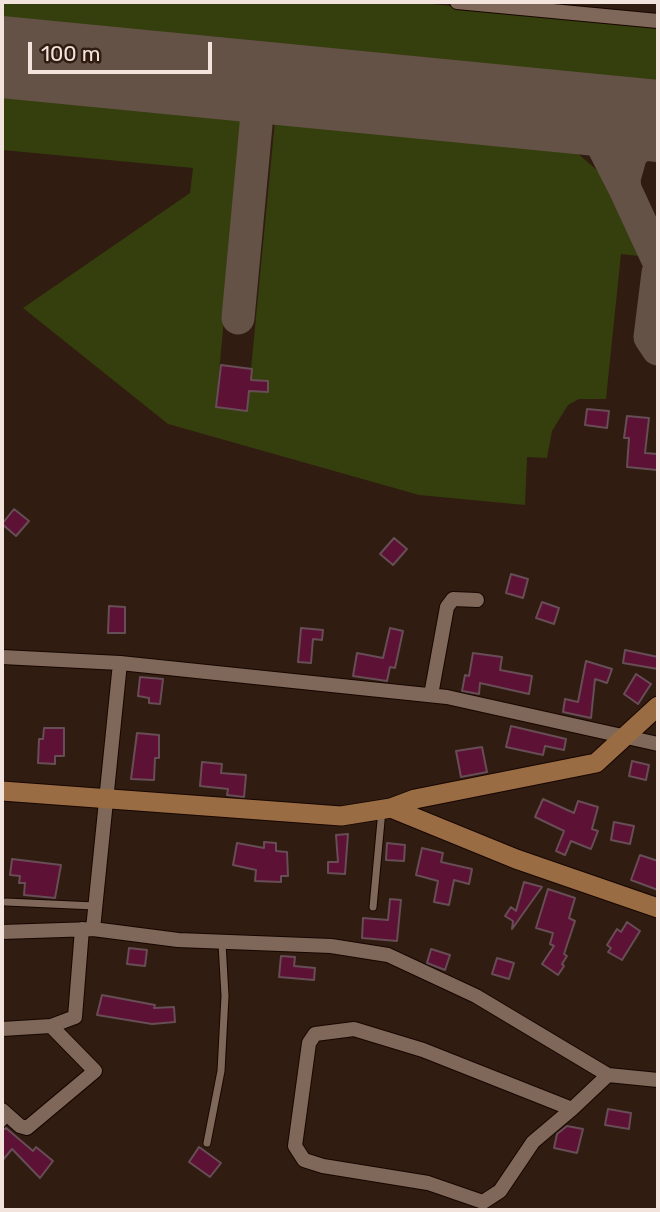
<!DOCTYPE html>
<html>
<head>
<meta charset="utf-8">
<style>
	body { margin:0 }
	#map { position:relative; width:660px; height:1212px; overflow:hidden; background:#301c10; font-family:Rubik,sans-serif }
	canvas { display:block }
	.frame { position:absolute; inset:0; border:4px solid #f2e4dc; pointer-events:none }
	.scale { position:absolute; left:28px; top:42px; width:184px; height:32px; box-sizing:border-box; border:4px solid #f2e4dc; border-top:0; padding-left:9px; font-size:21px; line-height:24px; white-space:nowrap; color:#f2e4dc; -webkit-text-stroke:5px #301c10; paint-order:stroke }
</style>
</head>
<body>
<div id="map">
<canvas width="660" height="1212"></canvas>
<div class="frame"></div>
<div class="scale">100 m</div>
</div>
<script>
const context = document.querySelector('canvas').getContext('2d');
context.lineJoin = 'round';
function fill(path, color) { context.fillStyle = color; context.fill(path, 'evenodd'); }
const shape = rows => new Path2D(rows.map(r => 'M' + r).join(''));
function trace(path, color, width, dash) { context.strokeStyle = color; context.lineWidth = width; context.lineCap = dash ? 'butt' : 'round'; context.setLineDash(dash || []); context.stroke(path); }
fill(shape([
	[2,2,410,2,658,26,658,95,2,28],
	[2,84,243,106,216,407,247,410,276,110,548,138,568,145,598,171,639,256,621,254,606,399,579,399,568,405,552,431,547,458,527,457,525,505,419,495,168,424,23,308,190,193,193,168,2,150]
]), '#353e0d');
trace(shape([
	[563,112,584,122,599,138,625,189],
	[658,129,631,154,624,179,625,189,658,260],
	[658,273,650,337,658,349],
	[238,318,260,82]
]), '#645246', 33);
trace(shape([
	[2,57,658,121]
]), '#645246', 82);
const building = shape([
	[221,365,252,369,251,380,268,381,268,392,249,391,247,411,216,407,221,365],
	[587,409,609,411,607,428,585,425,587,409],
	[627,416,649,418,645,453,658,454,657,470,627,467,629,438,624,438,627,416],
	[14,509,29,521,16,536,2,524,14,509],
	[394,538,407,549,393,565,380,554,394,538],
	[511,574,528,579,523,598,506,593,511,574],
	[542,602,559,608,554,624,536,618,542,602],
	[109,606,125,607,125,633,108,633,109,606],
	[301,628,323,630,322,640,313,639,311,663,298,662,301,628],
	[390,628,403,631,395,668,390,667,387,681,353,676,357,653,383,658,390,628],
	[625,650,658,657,658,669,623,663,625,650],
	[473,653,502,657,500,670,532,676,529,694,480,683,479,694,462,691,465,675,469,676,473,653],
	[586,661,612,669,607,683,595,679,591,718,563,712,565,699,578,702,586,661],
	[636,674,651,684,638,704,624,694,636,674],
	[140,677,163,679,160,704,149,703,149,698,138,696,140,677],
	[511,726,566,739,564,750,545,746,543,755,506,747,511,726],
	[44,728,64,728,64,756,55,756,55,764,38,763,39,739,43,739,44,728],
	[137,733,159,735,159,758,155,758,154,780,131,779,137,733],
	[482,747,487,772,461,777,456,751,482,747],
	[632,761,649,765,646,780,629,776,632,761],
	[202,762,222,764,221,773,246,775,244,797,227,795,228,789,200,786,202,762],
	[543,799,574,813,578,801,598,807,592,829,598,831,591,849,571,841,565,855,556,851,564,831,535,817,543,799],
	[614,822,634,826,630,844,611,840,614,822],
	[348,834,345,874,328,873,328,862,338,862,336,835,348,834],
	[264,842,276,843,276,851,287,852,288,876,281,876,281,882,255,881,256,870,233,865,237,843,264,848,264,842],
	[387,843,405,845,404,861,386,860,387,843],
	[422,848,443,853,441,862,472,869,469,884,454,880,449,905,434,902,438,881,416,875,422,848],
	[640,855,658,861,658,890,631,880,640,855],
	[12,859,61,865,55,898,24,895,25,883,19,883,20,876,10,875,12,859],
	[524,882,542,887,512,929,513,921,505,916,511,907,516,911,524,882],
	[548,889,575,898,569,918,575,921,564,954,567,956,562,964,564,966,558,975,542,964,554,946,550,944,553,933,536,928,548,889],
	[390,899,401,900,397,941,362,938,363,918,388,920,390,899],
	[627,922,640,931,622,960,608,952,611,948,607,945,617,929,621,932,627,922],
	[129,948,147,950,145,966,127,964,129,948],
	[431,949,450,955,445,970,427,963,431,949],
	[281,956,295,957,294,966,315,968,314,980,279,977,281,956],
	[497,958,514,963,509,979,492,974,497,958],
	[102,995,155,1005,154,1008,174,1007,175,1022,152,1024,97,1015,102,995],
	[608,1109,631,1113,629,1129,605,1125,608,1109],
	[567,1126,583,1129,577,1153,554,1148,557,1134,567,1126],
	[6,1128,33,1151,36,1147,53,1161,40,1178,12,1149,2,1161,2,1130,6,1128],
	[199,1147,221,1163,210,1177,189,1162,199,1147]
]);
fill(building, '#5d1235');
trace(building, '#674d55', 2);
const lane = shape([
	[6,902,95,906],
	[373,907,382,810],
	[2,1124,9,1116],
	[207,1143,221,1071,225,996,222,943]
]);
const street = shape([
	[457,2,658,21],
	[2,657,120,663,447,697,658,744],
	[431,695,447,607,453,599,477,600],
	[93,929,120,663],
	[2,932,93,929,178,940,331,946,388,955,476,996,608,1075,658,1080],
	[2,1029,51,1026,75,1017,82,929],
	[572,1109,423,1050,354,1029,315,1034,309,1043,295,1146,304,1160,323,1166,428,1183,483,1202,500,1191,533,1142,572,1109,608,1075],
	[2,1110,20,1126,27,1128,95,1071,51,1026]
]);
const secondary = shape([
	[2,791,341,816,391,808,415,799,596,763,658,706],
	[391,808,516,859,658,908]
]);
trace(lane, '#170600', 9);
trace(street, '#170600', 16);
trace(secondary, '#170600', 21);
trace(lane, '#7f6859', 7);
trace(street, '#7f6859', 14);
trace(secondary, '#9a6c43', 19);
</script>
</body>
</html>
